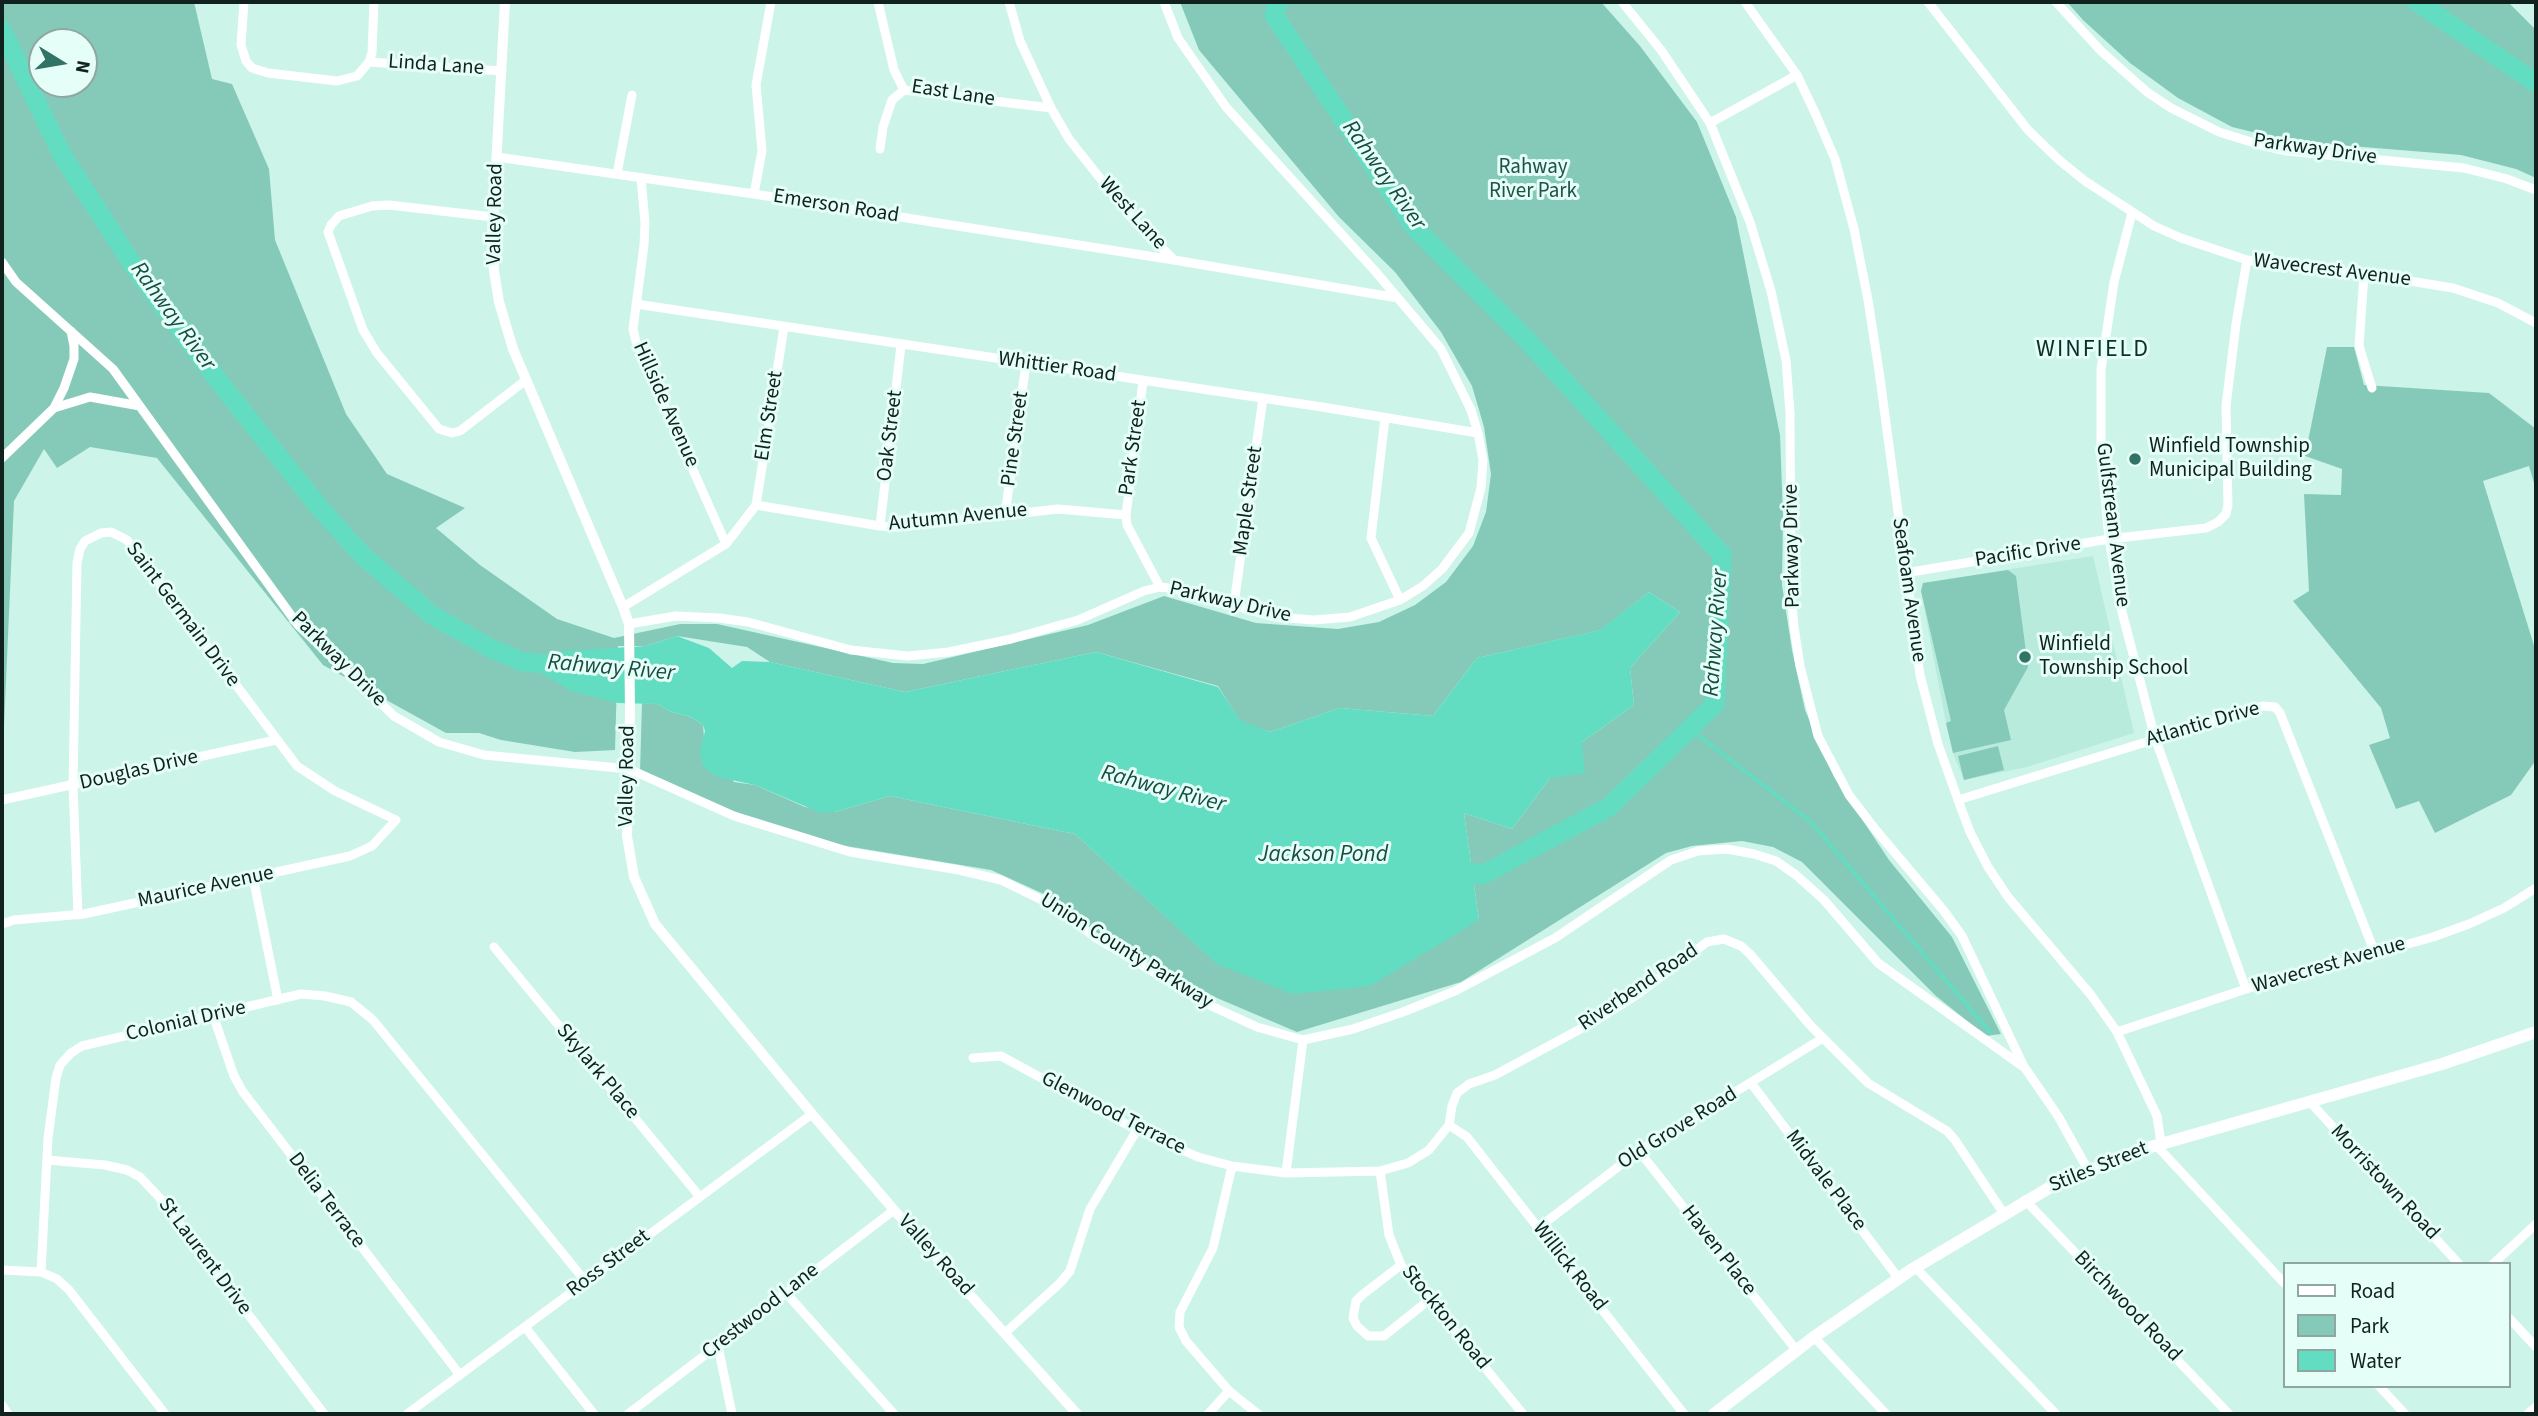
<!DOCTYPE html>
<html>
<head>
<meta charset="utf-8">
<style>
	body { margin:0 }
	#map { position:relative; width:2538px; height:1416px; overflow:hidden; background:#ccf4e9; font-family:"Source Sans 3",sans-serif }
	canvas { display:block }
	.frame { position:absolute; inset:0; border:4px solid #11211d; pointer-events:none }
	.legend { position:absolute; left:2283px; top:1262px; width:228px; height:126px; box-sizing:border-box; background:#e5fef7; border:2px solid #90a6a0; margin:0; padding:9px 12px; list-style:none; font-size:21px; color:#11211d }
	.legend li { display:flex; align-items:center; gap:14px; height:35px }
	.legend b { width:35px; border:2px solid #90a6a0 }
	.north { position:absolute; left:28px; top:28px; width:70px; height:70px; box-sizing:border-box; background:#e5fef7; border:2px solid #90a6a0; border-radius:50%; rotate:101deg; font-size:19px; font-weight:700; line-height:28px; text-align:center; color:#11211d }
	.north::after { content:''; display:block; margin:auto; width:24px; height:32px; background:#317465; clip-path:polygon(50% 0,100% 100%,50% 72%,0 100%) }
</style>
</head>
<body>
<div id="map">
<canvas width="2538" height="1416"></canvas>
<div class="frame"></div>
<ul class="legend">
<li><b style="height:9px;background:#fff"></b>Road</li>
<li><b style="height:19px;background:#85cab8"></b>Park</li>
<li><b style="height:19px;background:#63ddc2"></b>Water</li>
</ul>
<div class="north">N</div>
</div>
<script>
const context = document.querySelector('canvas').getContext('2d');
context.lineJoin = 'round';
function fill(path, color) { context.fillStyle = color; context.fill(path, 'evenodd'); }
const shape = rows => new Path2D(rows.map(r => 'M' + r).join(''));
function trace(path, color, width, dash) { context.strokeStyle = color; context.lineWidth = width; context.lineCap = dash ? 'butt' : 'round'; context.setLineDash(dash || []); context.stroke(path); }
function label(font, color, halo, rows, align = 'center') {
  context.font = font + ' "Source Sans 3",sans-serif'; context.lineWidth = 6; context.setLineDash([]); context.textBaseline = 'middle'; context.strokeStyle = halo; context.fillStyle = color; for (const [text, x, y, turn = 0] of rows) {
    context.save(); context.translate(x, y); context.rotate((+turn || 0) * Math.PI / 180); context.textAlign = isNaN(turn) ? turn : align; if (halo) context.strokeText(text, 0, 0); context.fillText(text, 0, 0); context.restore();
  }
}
fill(shape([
	[2093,556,2134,733,2027,767,1964,780,1953,753,1946,723,1921,591,1923,583]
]), '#b9ebdd');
fill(shape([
	[2,2,194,2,212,79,232,84,269,169,275,240,346,414,387,474,465,508,436,528,480,565,557,619,614,638,680,624,717,624,893,663,923,664,1088,625,1164,596,1256,623,1338,629,1379,622,1415,605,1446,582,1473,546,1486,512,1491,474,1484,427,1472,386,1441,332,1395,272,1339,217,1199,50,1180,2,1601,2,1640,46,1697,122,1736,217,1780,435,1783,516,1782,585,1792,650,1805,710,1834,777,1889,860,1952,937,2001,1034,1986,1036,1936,996,1802,862,1773,847,1742,841,1692,846,1666,853,1461,982,1297,1032,1217,998,1107,940,1046,895,991,870,828,843,734,816,640,772,642,703,657,704,672,712,691,717,703,725,704,737,734,782,755,785,805,807,835,812,890,796,1075,834,1218,964,1479,920,1464,813,1512,829,1550,778,1582,742,1634,705,1630,668,1680,612,1649,592,1601,630,1477,658,1433,716,1340,708,1270,732,1240,721,1218,686,1096,652,905,692,770,662,747,647,677,636,646,646,618,646,615,750,575,752,501,740,479,733,446,733,323,665,157,458,90,447,57,468,44,449,14,501,2,771],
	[42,42,84,42,84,84,42,84],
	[2067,2,2508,2,2536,30,2536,178,2516,169,2461,155,2290,141,2232,127,2178,98,2130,63,2083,20],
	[2327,347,2354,347,2364,385,2489,393,2536,429,2536,490,2529,466,2483,481,2536,652,2536,760,2511,795,2435,833,2419,801,2396,809,2369,745,2390,738,2381,708,2293,601,2309,591,2304,494,2341,495,2342,469,2305,456],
	[2008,570,2016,576,2028,667,2004,710,2011,740,1953,753,1946,723,1951,721,1921,591,1923,583],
	[1998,746,2004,770,1964,780,1958,756]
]), '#85cab8');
fill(shape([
	[1649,592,1680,612,1630,668,1634,705,1582,742,1585,773,1550,778,1512,829,1464,813,1479,920,1370,986,1293,994,1217,964,1075,834,890,796,835,812,821,813,755,785,722,778,710,773,702,763,700,752,705,731,703,725,691,717,672,712,657,704,618,703,571,691,523,662,565,651,646,646,677,636,709,648,732,668,742,661,770,662,905,692,1096,652,1218,687,1240,720,1270,732,1340,708,1433,716,1477,658,1600,630]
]), '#63ddc2');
trace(shape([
	[1690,729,1810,821,1990,1032]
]), '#63ddc2', 3.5);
trace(shape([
	[1278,2,1274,15,1415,228,1527,340,1722,555,1715,704,1609,807,1482,875,1446,865],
	[2417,2,2536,83],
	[2,30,62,155,133,265,220,383,319,507,363,556,432,615,492,649,523,662,549,664]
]), '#63ddc2', 19);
trace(shape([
	[244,2,241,45,246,61,252,68,268,73,337,81,357,76,369,62,372,53,374,2],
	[878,2,894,70,904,90],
	[1009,2,1020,41,1051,108,1069,139,1130,216,1174,260,1398,298],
	[1622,2,1661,50,1710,123,1750,222,1771,291,1786,360,1790,413,1791,594,1794,627,1800,666,1818,736,1849,795,1875,829,1944,911,1962,936,2024,1067],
	[1745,2,1797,75,1816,115,1835,159,1854,229,1868,300,1879,371,1920,675,1938,744,1958,800,1970,832,1988,867,2008,897,2091,995,2117,1032,2157,1116,2161,1143],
	[1928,2,2028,130,2059,160,2085,181,2154,226,2181,238,2247,260,2391,278,2453,288,2498,303,2536,323],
	[2056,2,2101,51,2147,92,2171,108,2219,132,2264,146,2287,151,2464,168,2507,179,2536,190],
	[369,62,502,71],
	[904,90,1051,108],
	[1710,123,1797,75],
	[880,149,883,127,892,100,904,90],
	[497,157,754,194,1174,260],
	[617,174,632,95],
	[641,178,645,223,644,245,633,329,636,342,726,544],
	[754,194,762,151,756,85,771,2],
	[2132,213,2114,282,2101,370,2101,454,2109,539,2122,612,2155,738,2246,989],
	[493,217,389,205,372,206,339,216,331,225,328,232,363,330,377,353,439,429,452,433,460,431,526,380],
	[2,262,16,282,113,369,298,625,394,716,439,742,484,755,629,769,734,816,850,852,959,870,1001,880,1054,906,1096,938,1207,1004,1257,1027,1303,1040,1353,1029,1403,1012,1455,991,1555,938,1671,860,1698,851,1727,849,1754,854,1776,861,1796,875,1824,900,1878,963,2025,1068,2058,1116,2088,1170],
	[2364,275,2359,346,2372,388],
	[636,304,1322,407,1478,433],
	[54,408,64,388,74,359,74,346,71,331],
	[1385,418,1371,538,1400,600],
	[2,458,54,408,90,397,140,406],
	[756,505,784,327],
	[1005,515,1026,364],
	[1126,515,1143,381],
	[880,526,901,345],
	[1905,573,2109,539,2206,528,2218,522,2226,514,2228,505,2226,406,2236,324,2247,260],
	[1234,604,1263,398],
	[623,607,726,544,756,505,880,526,898,527,1058,509,1126,515,1127,525,1160,587],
	[629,624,676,616,719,618,748,622,851,650,908,656,949,652,1011,639,1078,620,1144,591,1160,587,1176,589,1274,617,1314,620,1350,617,1400,600,1423,586,1442,569,1469,533,1481,488,1483,460,1478,433,1471,410,1441,349,1375,271,1226,107,1178,38,1164,2],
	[2,800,276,740],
	[1958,800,2263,706,2275,707,2280,713,2375,953],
	[253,877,278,1000],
	[2,924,14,920,84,914,350,856,372,846,396,820,335,791,297,766,127,540,111,532,101,533,85,541,80,549,77,563,73,786,78,915],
	[494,947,700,1197],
	[213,1015,234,1076,243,1092,460,1375],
	[2117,1032,2246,989,2433,937,2469,924,2504,908,2536,888],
	[973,1058,1001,1056,1137,1130,1198,1157,1232,1166,1286,1173,1380,1171,1408,1163,1429,1150,1449,1125,1452,1106,1457,1093,1469,1084,1495,1075,1597,1020,1638,994,1707,942,1724,939,1741,946,1750,954,1810,1025,1868,1083,1947,1131,1955,1140,2004,1214],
	[1751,1083,1899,1279],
	[2310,1102,2459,1264],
	[1449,1125,1467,1137,1684,1414],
	[2156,1145,2284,1283],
	[1639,1151,1797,1351],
	[47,1160,105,1165,127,1170,140,1177,159,1197,324,1414],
	[1232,1166,1213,1248,1180,1312,1179,1327,1186,1341,1229,1391,1258,1414],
	[1380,1171,1389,1235,1401,1265,1523,1414],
	[1286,1173,1303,1040],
	[2025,1200,2229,1414],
	[1538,1228,1639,1151,1823,1038],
	[2493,1264,2536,1224],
	[1401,1265,1362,1295,1356,1301,1353,1318,1357,1326,1368,1336,1384,1336,1429,1300],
	[1915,1267,2056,1414],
	[2,1270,41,1272,57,1279,69,1290,165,1414],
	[41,1272,48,1138,56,1078,60,1065,71,1053,82,1046,301,994,325,996,351,1002,373,1020,586,1282],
	[786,1293,894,1414],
	[2508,1317,2536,1347],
	[525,1327,594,1414],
	[1005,1333,1060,1283,1070,1271,1090,1209,1137,1130],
	[1814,1337,1886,1414],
	[718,1346,732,1414],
	[2379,1386,2405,1414],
	[2,1405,8,1414],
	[407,1414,812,1114],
	[628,1414,894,1210],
	[1208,1414,1229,1391],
	[2528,1414,2536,1407]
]), '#fff', 9);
trace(shape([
	[505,2,492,239,494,271,499,302,513,349,623,607,629,624,630,711,627,836,634,877,655,924,812,1114,894,1210,1077,1414]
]), '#fff', 10);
trace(shape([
	[1714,1414,1814,1337,1911,1270,2054,1185,2140,1150,2442,1064,2536,1032]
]), '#fff', 12);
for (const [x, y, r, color] of [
	[2135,459,7,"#317465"],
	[2025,657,7,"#317465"]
]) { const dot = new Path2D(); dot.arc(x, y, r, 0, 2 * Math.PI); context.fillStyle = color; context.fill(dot); trace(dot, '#e5fef7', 2.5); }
label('21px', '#11211d', '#e5fef7', [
	["Linda Lane",436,66,4],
	["East Lane",953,94,9],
	["Parkway Drive",2315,150,8],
	["Emerson Road",836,207,9],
	["Valley Road",496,214,-89],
	["West Lane",1132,214,48],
	["Wavecrest Avenue",2332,271,7],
	["Whittier Road",1057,368,8],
	["Hillside Avenue",665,405,66],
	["Elm Street",770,416,-81],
	["Oak Street",891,436,-83],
	["Pine Street",1016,439,-82],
	["Park Street",1134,448,-82],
	["Maple Street",1249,501,-82],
	["Autumn Avenue",958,518,-6],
	["Gulfstream Avenue",2112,525,83],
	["Parkway Drive",1793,546,-91],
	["Pacific Drive",2028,553,-9],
	["Seafoam Avenue",1908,590,82],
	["Parkway Drive",1230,603,13],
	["Saint Germain Drive",182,615,53],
	["Parkway Drive",338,660,45],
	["Atlantic Drive",2203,725,-16],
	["Douglas Drive",139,771,-13],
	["Valley Road",628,776,-89],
	["Maurice Avenue",206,888,-12],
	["Union County Parkway",1126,952,32],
	["Wavecrest Avenue",2329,966,-16],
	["Riverbend Road",1639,988,-34],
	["Colonial Drive",186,1022,-13],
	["Skylark Place",597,1072,50],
	["Glenwood Terrace",1113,1114,27],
	["Old Grove Road",1678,1129,-32],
	["Stiles Street",2099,1168,-22],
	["Midvale Place",1825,1181,53],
	["Morristown Road",2384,1183,47],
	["Delia Terrace",326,1201,53],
	["Haven Place",1718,1251,52],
	["Valley Road",935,1256,48],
	["St Laurent Drive",204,1257,53],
	["Ross Street",609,1264,-37],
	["Willick Road",1569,1267,52],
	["Birchwood Road",2127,1307,46],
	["Crestwood Lane",761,1312,-38],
	["Stockton Road",1445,1318,51]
]);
label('21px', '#205348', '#e5fef7', [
	["Rahway",1533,168],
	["River Park",1533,192]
]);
label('21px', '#11211d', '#e5fef7', [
	["Winfield Township",2149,447],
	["Municipal Building",2149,471],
	["Winfield",2039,645],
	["Township School",2039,669]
], 'left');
label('italic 23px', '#174c41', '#e5fef7', [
	["Rahway River",1383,176,55],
	["Rahway River",172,317,54],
	["Rahway River",1717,633,-86],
	["Rahway River",611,669,5],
	["Rahway River",1163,790,15],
	["Jackson Pond",1323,856]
]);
context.letterSpacing = '2px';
label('24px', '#0a3028', '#e5fef7', [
	["WINFIELD",2093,351]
]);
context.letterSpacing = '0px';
</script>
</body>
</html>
